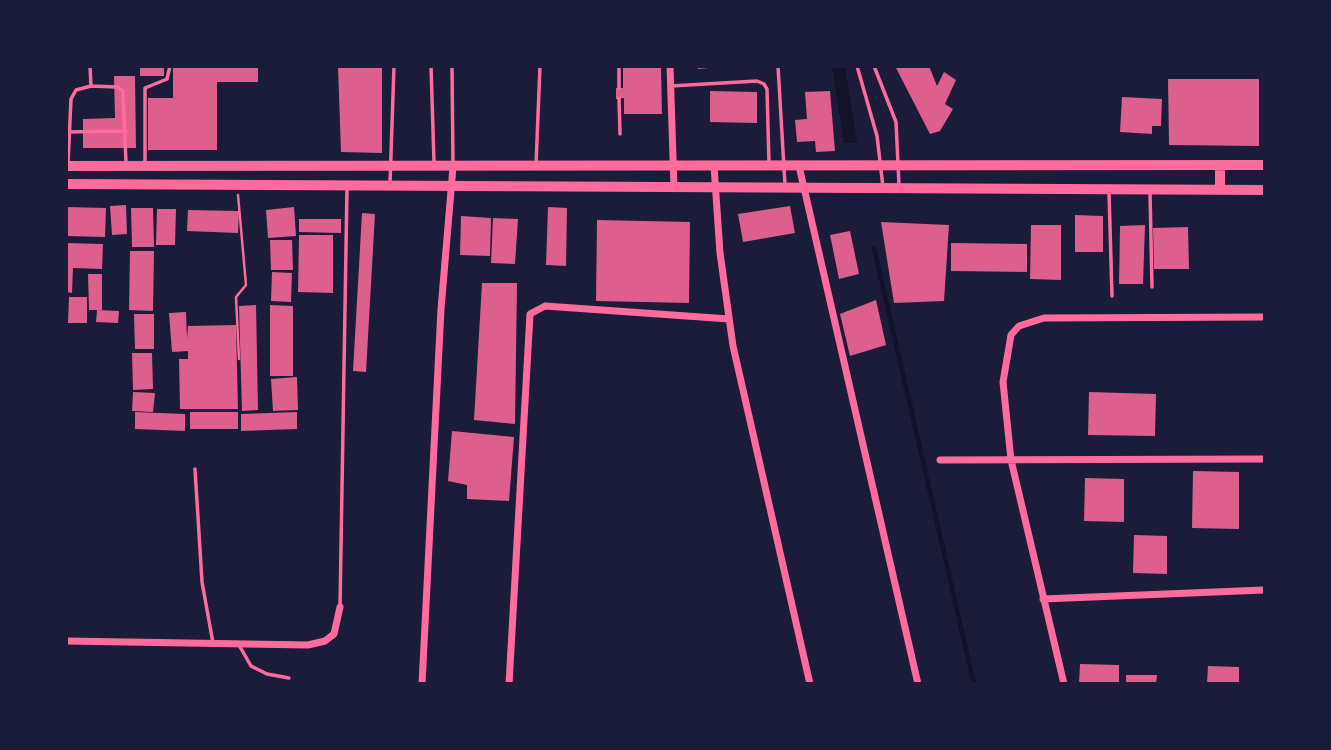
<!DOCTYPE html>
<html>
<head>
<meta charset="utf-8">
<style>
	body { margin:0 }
	#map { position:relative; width:1331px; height:750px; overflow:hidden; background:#1b1b3a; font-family:Cabin,sans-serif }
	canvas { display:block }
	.frame { position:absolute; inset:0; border:68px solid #1b1b3a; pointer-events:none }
</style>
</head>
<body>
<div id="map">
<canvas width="1331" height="750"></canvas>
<div class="frame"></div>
</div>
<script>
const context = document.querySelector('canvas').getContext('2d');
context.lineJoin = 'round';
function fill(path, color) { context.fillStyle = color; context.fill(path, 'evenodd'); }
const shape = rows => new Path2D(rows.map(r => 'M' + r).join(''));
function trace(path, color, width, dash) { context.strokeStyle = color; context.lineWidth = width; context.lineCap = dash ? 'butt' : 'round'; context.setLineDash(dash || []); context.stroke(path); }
fill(shape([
	[832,67,845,67,857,143,844,143]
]), '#12122b');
trace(shape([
	[874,248,974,684]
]), '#12122b', 4.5);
fill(shape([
	[140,66,164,66,164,76,140,76],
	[173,66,258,66,258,82,217,82,217,150,148,150,148,98,173,98],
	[338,66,382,66,382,153,341,152],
	[623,66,661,66,662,114,624,114,624,98,616,99,616,88,623,88],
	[895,66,929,66,937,86,944,72,956,80,945,104,953,109,940,131,930,134],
	[114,76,135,76,136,148,83,148,83,119,115,118],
	[1168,79,1259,79,1259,146,1169,145],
	[710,91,757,92,757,123,710,122],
	[830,91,835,151,816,152,815,141,797,142,795,120,807,119,805,92],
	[1122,97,1162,99,1161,126,1152,126,1152,134,1120,132],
	[126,205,127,234,112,235,110,206],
	[790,206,795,233,743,242,738,214],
	[66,207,106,208,105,237,66,236],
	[294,207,296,236,268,238,266,210],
	[548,207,567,208,566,266,546,265],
	[131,208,153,208,154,247,132,247],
	[157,209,176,209,175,245,156,245],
	[188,210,239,211,238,233,187,231],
	[362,213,375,214,366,372,353,371],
	[1075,215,1103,216,1103,252,1075,252],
	[461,216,491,218,490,256,460,255],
	[493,218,518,219,515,264,491,263],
	[299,219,341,219,341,233,299,232],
	[597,220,690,222,689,303,596,301],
	[881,222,949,225,944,301,894,303],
	[1031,225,1061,225,1061,280,1030,279],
	[1145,225,1143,284,1119,284,1120,226],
	[1188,227,1189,269,1154,269,1153,228],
	[850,231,859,274,839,279,830,235],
	[299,235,333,235,333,293,298,292],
	[270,240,292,240,293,270,271,270],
	[66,243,103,244,102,269,73,268,72,293,66,292],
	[951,243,1027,244,1027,272,951,271],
	[130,251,154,251,153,311,129,310],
	[272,272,292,273,291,302,271,301],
	[88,274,102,274,102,310,89,310],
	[482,283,517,283,515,424,474,420],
	[69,297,87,297,87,323,68,323],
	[876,300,886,345,850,356,840,314],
	[256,305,258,410,242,411,239,306],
	[270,305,293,306,293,376,270,376],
	[97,310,119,311,118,323,96,322],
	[186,312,187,339,188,326,236,325,238,409,180,409,179,359,188,359,188,351,172,352,169,313],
	[134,314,154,314,154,349,135,349],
	[132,353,152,353,153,389,133,390],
	[297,377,298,410,273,411,271,379],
	[133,392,155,393,153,412,132,411],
	[1089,392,1156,394,1155,436,1088,435],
	[135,412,185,414,185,431,135,429],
	[190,412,238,412,238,429,190,429],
	[297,412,297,429,241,431,241,414],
	[452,431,514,437,509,501,467,499,467,485,448,481],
	[1193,471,1239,472,1239,529,1192,528],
	[1085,478,1124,479,1124,522,1084,521],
	[1134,535,1167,536,1167,574,1133,573],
	[1080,664,1119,665,1119,684,1079,684],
	[1208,666,1239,667,1239,684,1207,684],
	[1126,675,1157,675,1156,684,1126,684]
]), '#dd5f8e');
trace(shape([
	[238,195,246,285,236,297,239,359]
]), '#ff6b9d', 2.5);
trace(shape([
	[431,66,434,162],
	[452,66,453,165],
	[619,66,619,88],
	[778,66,785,185],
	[857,66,877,136,883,187],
	[874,66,896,122,899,185],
	[699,67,712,66],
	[91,86,117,87,123,91,126,163],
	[671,86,757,81,764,84,767,89,769,164],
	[619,98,620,134],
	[68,132,126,131],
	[68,163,71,99,76,90,91,86,90,66],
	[145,164,145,88,167,79,170,66],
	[536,165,540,66],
	[390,183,394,66],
	[1109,192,1112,296],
	[1150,192,1152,287],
	[195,469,202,582,213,643],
	[340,607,347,188],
	[239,645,251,666,267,674,289,678]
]), '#ff6b9d', 3.5);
trace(shape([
	[670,66,674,188],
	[714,166,720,253,733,346,810,684],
	[799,166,918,684],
	[940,460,1264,459],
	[1043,599,1264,590],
	[66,641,308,645,325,641,334,634,340,607],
	[422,684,441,309,453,167],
	[509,684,530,314,545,306,729,319],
	[1064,684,1011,460,1003,382,1011,335,1019,326,1044,318,1264,317]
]), '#ff6b9d', 7);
trace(shape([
	[1220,165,1220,190],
	[66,166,1264,165],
	[66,184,1264,190]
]), '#ff6b9d', 10);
</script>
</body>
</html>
